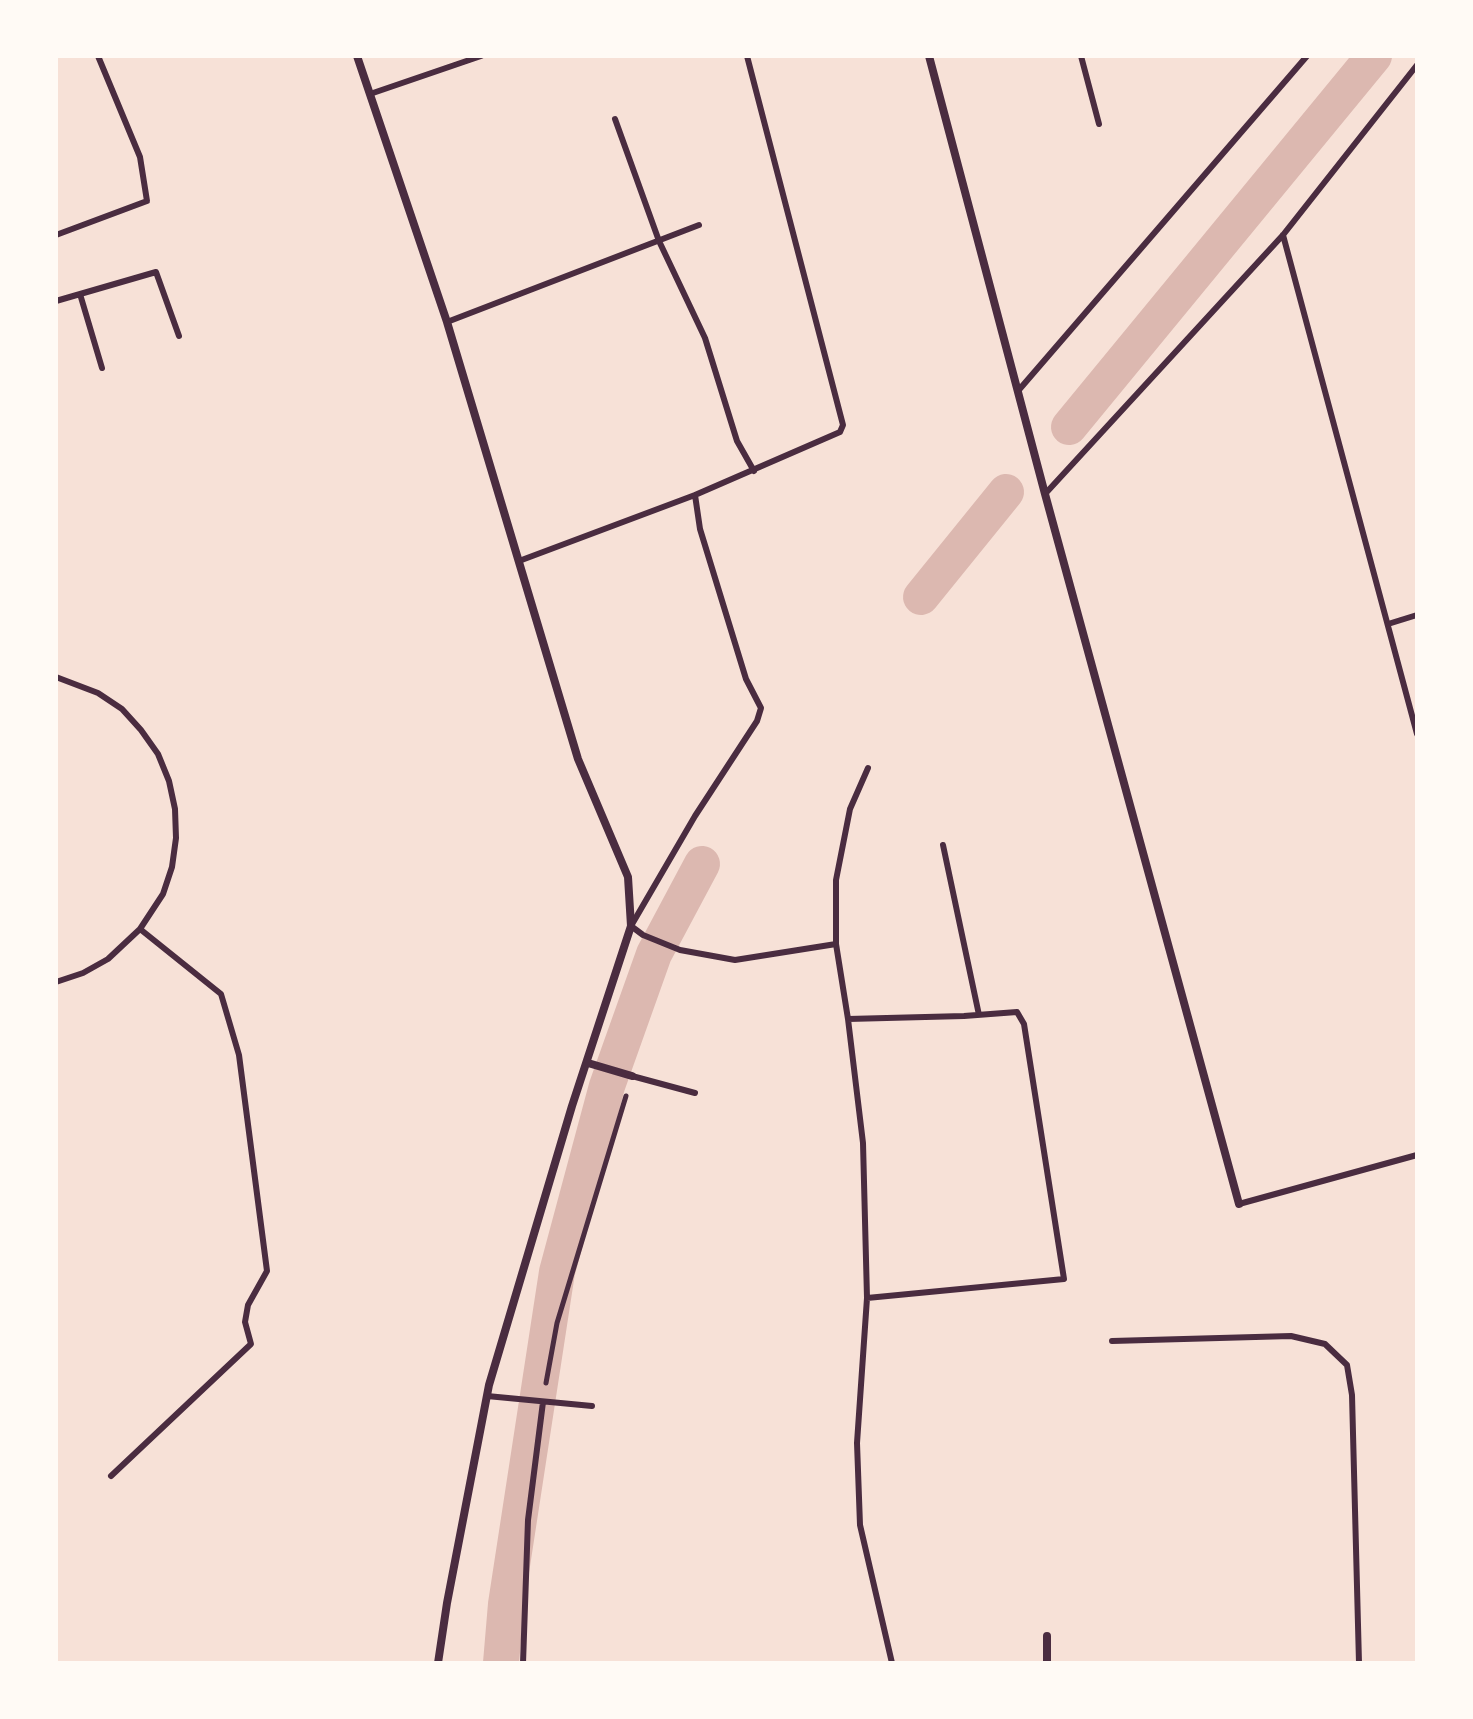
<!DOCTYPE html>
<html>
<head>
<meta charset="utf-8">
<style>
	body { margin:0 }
	#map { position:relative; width:1473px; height:1719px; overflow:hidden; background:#f7e1d7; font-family:Mulish,sans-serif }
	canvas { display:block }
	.frame { position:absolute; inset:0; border:58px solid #fffaf5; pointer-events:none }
</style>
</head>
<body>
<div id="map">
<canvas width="1473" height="1719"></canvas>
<div class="frame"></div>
</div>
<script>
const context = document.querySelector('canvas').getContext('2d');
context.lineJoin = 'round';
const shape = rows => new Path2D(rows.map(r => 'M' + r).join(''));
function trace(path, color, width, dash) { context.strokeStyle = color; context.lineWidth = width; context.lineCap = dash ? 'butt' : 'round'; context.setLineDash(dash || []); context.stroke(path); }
trace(shape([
	[1069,427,1374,56],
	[921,597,1006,492],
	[501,1663,506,1604,557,1272,607,1086,654,954,702,864]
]), '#dcb8b0', 36);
trace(shape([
	[546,1383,557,1323,626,1096]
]), '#4a2c40', 5);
trace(shape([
	[747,56,843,425,840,432,695,495,700,529,746,679,761,708,757,721,695,816,631,926,643,935,680,950,735,960,836,944],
	[1081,56,1099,124],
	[370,94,481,56],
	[615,119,659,241,705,338,737,441,754,471],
	[56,235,147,201,140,157,98,56],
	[1283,235,1417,734],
	[80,294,102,368],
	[56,301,156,272,179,336],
	[447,322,699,225],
	[1018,391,1307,56],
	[1045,494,1283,235,1417,65],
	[519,561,695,495],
	[1388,624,1417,615],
	[56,677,98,693,122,709,141,730,158,754,169,781,175,809,176,838,172,867,163,894,140,929,108,959,83,973,56,982],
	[868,768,850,809,836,880,836,944,848,1019,863,1143,867,1298,857,1443,860,1525,892,1663],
	[943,845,979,1015],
	[848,1019,964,1016,1017,1012,1024,1024,1064,1279,867,1298],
	[632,1076,695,1093],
	[1239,1204,1417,1155],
	[1112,1341,1291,1336,1325,1344,1347,1365,1352,1395,1359,1663],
	[487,1396,592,1406],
	[111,1476,251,1344,245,1322,248,1305,267,1271,239,1055,221,994,140,929],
	[523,1663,528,1520,543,1402]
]), '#4a2c40', 6);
trace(shape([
	[357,56,447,322,578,759,628,877,631,926,572,1106,489,1385,447,1603,438,1663],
	[929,56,1045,494,1239,1204],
	[588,1063,632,1076],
	[1047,1663,1047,1636]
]), '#4a2c40', 8);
</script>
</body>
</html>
